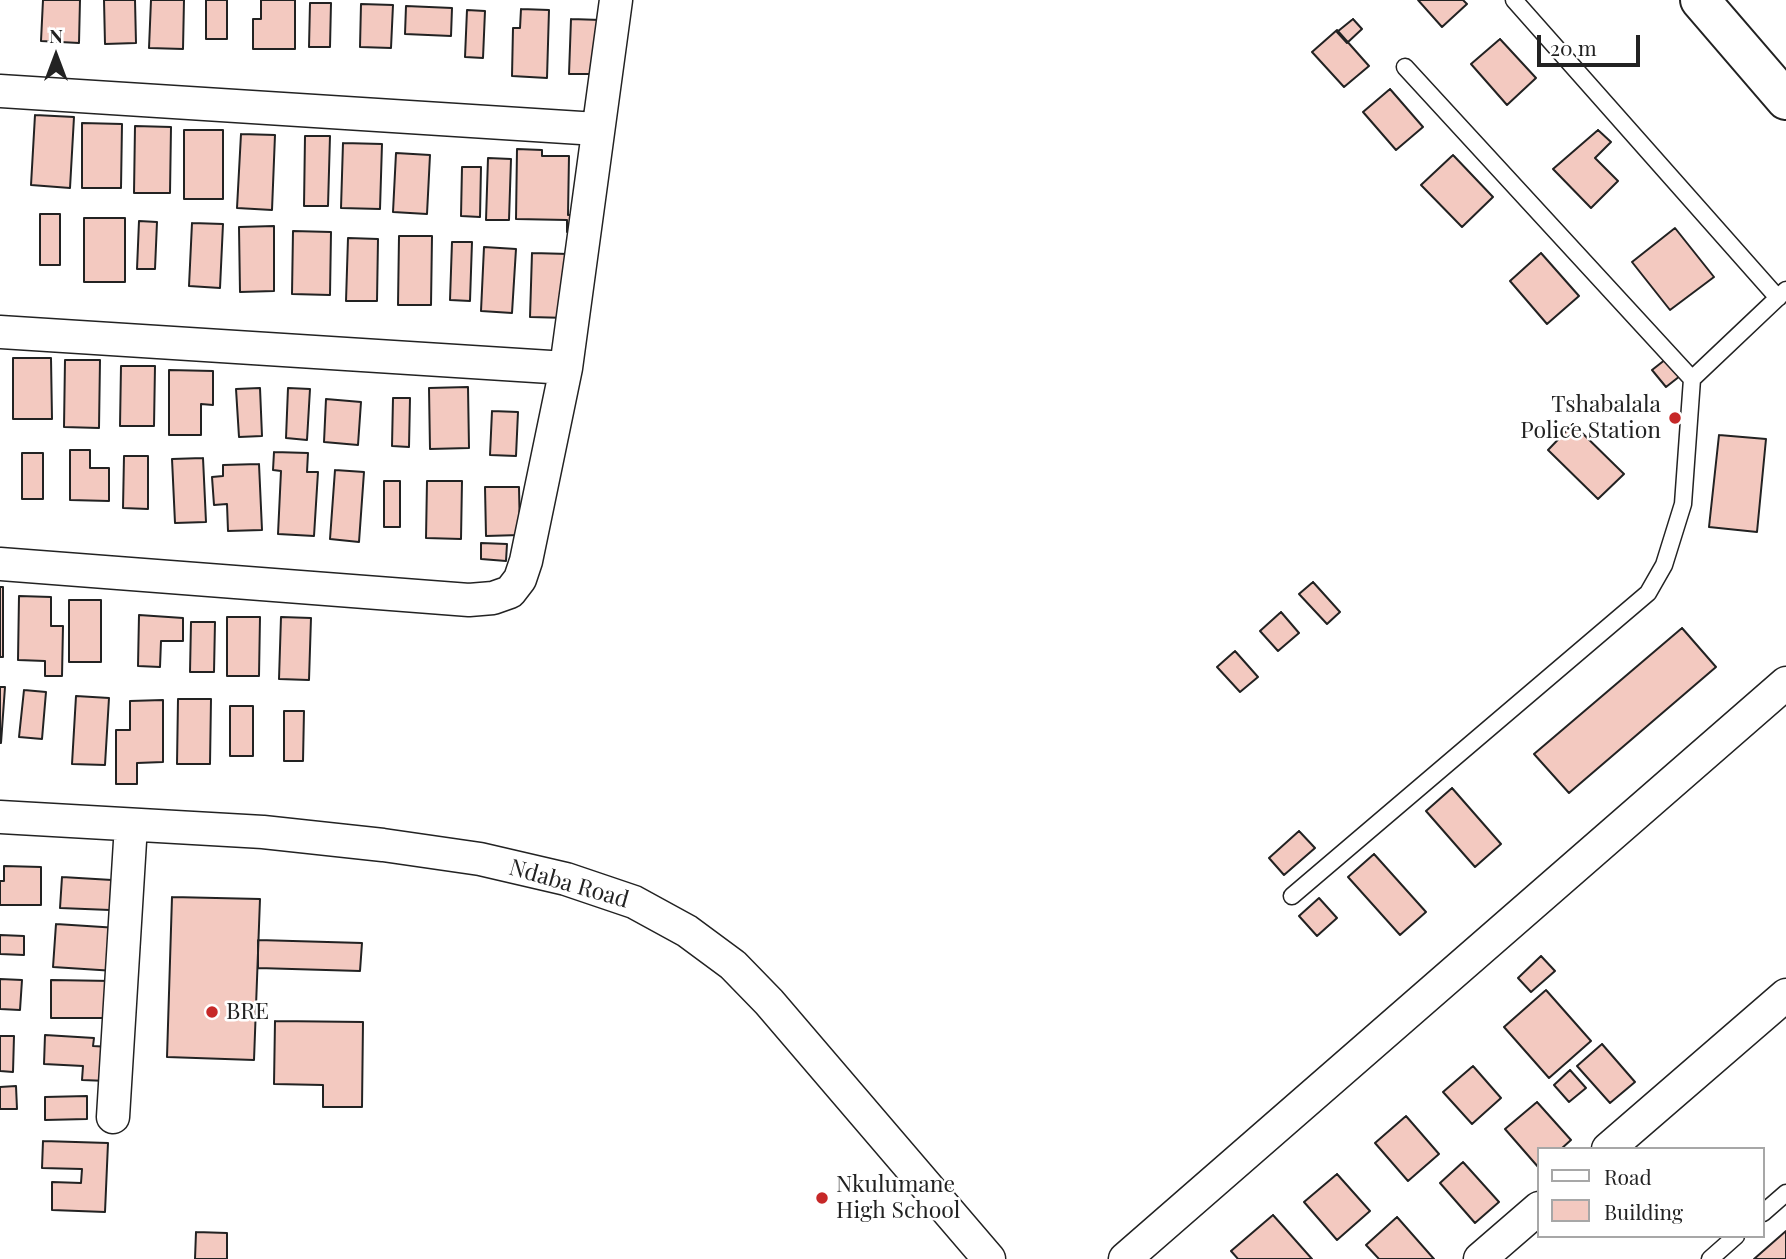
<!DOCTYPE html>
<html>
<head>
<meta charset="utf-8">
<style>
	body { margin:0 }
	#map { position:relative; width:1786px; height:1259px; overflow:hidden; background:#fff; font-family:"Playfair Display",serif }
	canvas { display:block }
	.legend { position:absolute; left:1537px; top:1147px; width:228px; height:91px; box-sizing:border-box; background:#fff; border:2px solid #a7a7a7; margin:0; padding:9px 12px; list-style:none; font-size:21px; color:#222 }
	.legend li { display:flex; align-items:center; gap:14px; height:35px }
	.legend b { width:35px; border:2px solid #a7a7a7 }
	.north { position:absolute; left:21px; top:21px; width:70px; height:70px; -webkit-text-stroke:5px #fff; paint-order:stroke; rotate:0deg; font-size:19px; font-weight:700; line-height:28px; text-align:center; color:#222 }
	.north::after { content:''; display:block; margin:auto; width:24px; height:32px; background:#222; clip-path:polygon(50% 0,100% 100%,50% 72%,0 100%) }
	.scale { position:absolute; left:1537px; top:35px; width:103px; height:32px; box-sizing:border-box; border:4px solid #222; border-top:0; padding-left:9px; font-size:21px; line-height:24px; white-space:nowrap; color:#222; -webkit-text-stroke:5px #fff; paint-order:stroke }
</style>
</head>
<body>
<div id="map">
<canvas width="1786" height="1259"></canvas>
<ul class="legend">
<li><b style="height:9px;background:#fff"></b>Road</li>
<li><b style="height:19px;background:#f3c9c0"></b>Building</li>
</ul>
<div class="north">N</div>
<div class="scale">20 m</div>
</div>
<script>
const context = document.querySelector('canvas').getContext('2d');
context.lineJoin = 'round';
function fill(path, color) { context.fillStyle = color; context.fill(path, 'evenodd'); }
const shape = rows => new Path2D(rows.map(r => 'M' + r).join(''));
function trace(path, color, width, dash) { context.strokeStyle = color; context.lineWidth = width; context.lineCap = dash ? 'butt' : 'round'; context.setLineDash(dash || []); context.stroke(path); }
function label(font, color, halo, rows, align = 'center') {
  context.font = font + ' "Playfair Display",serif'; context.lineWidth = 5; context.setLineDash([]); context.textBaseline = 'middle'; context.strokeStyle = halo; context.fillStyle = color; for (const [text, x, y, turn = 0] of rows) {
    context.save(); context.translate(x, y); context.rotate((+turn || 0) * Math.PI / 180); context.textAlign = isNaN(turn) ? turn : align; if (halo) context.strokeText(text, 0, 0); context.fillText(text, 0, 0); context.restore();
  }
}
const building = shape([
	[43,0,80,0,79,43,41,41,43,0],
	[104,0,135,0,136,43,105,44,104,0],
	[151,0,184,0,183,49,149,48,151,0],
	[206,0,227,0,227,39,206,39,206,0],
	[261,0,295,0,295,49,253,49,253,19,261,19,261,0],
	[1418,0,1463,0,1467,4,1442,27,1418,0],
	[310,3,331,3,330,47,309,47,310,3],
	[361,4,393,5,391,48,360,47,361,4],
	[406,6,452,8,451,36,405,34,406,6],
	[521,9,549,10,547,78,512,76,513,28,520,28,521,9],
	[467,10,485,11,483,58,465,57,467,10],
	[571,19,601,20,599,74,569,74,571,19],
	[1353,19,1362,29,1347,43,1337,32,1353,19],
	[1337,30,1369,66,1344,87,1312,52,1337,30],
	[1500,39,1536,78,1507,105,1471,64,1500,39],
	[1390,89,1423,127,1396,150,1363,112,1390,89],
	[35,115,74,117,70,188,31,185,35,115],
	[82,123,122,124,121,188,82,188,82,123],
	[135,126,171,127,170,193,134,193,135,126],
	[184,130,223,130,223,199,184,199,184,130],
	[1598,130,1611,142,1595,158,1618,181,1591,208,1553,169,1598,130],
	[241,134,275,135,272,210,237,208,241,134],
	[305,136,330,136,328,206,304,206,305,136],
	[343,143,382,144,380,209,341,208,343,143],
	[517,149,542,150,542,156,569,156,568,215,582,215,581,233,567,232,567,220,516,219,517,149],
	[396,153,430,155,427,214,393,212,396,153],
	[1453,155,1493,197,1462,227,1421,185,1453,155],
	[488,158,511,159,509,220,486,220,488,158],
	[462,167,481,167,480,217,461,216,462,167],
	[40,214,60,214,60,265,40,265,40,214],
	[84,218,125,218,125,282,84,282,84,218],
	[139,221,157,222,155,269,137,269,139,221],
	[192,223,223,224,220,288,189,286,192,223],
	[274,226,274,291,240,292,239,227,274,226],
	[1675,228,1714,277,1670,310,1632,262,1675,228],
	[293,231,331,232,330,295,292,294,293,231],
	[399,236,432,236,431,305,398,305,399,236],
	[348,238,378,239,377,301,346,301,348,238],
	[452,242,472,242,470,301,450,300,452,242],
	[484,247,516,249,512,313,481,311,484,247],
	[532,253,569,254,568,318,530,317,532,253],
	[1541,253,1579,296,1547,324,1510,281,1541,253],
	[13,358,51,358,52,419,13,419,13,358],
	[1666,359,1680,376,1666,387,1652,370,1666,359],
	[65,360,100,360,99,428,64,427,65,360],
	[121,366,155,366,154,426,120,426,121,366],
	[169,370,213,371,213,405,201,404,201,435,169,435,169,370],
	[468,387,469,448,430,449,429,388,468,387],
	[260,388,262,436,239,437,236,389,260,388],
	[288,388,310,389,307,440,286,438,288,388],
	[393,398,410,398,409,447,392,446,393,398],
	[326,399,361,402,358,445,324,442,326,399],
	[492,411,518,412,516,456,490,455,492,411],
	[1573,424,1624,474,1598,499,1548,450,1573,424],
	[1719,435,1766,439,1757,532,1709,527,1719,435],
	[70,450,90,450,90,468,109,468,109,501,70,500,70,450],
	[274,452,308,453,307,472,318,472,314,536,278,534,281,471,273,470,274,452],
	[22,453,43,453,43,499,22,499,22,453],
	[124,456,148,456,148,509,123,508,124,456],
	[203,458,206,522,175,523,172,459,203,458],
	[259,464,262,530,228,531,227,504,214,505,212,477,223,476,223,465,259,464],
	[335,470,364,472,359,542,330,539,335,470],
	[384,481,400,481,400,527,384,527,384,481],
	[427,481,462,481,461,539,426,538,427,481],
	[485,487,519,487,520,535,486,536,485,487],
	[481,543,507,544,506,561,481,559,481,543],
	[1313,582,1340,612,1327,624,1299,594,1313,582],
	[0,587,3,587,3,657,0,657,0,587],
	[19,596,51,597,51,626,63,626,62,676,45,676,45,661,18,660,19,596],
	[69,600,101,600,101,662,69,662,69,600],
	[1281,612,1299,633,1278,651,1260,631,1281,612],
	[139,615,183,618,183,641,161,641,160,667,138,666,139,615],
	[227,617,260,617,259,676,227,676,227,617],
	[281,617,311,618,309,680,279,679,281,617],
	[191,622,215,622,214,672,190,672,191,622],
	[1682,628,1716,667,1569,793,1534,754,1682,628],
	[1235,651,1258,677,1240,692,1217,667,1235,651],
	[0,687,5,687,1,743,0,743,0,687],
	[24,690,46,692,42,739,19,737,24,690],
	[76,696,109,698,105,765,72,764,76,696],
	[178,699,211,699,210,764,177,764,178,699],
	[163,700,163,762,137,763,137,784,116,784,116,730,130,730,130,701,163,700],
	[230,706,253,706,253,756,230,756,230,706],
	[284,711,304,711,303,761,284,761,284,711],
	[1452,788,1501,844,1475,867,1426,811,1452,788],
	[1299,831,1315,848,1284,875,1269,858,1299,831],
	[1374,854,1426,912,1400,935,1348,877,1374,854],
	[4,866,41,867,41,905,0,905,0,881,4,881,4,866],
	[62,877,112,880,110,910,60,908,62,877],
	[172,897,260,899,254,1060,167,1057,172,897],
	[1319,898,1337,918,1317,936,1299,916,1319,898],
	[56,924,118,928,115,971,53,967,56,924],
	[0,935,24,936,24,955,0,954,0,935],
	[258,940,362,943,360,971,258,968,258,940],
	[1541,956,1555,971,1531,992,1518,978,1541,956],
	[0,979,22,980,20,1010,0,1009,0,979],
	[51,980,112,981,111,1018,51,1018,51,980],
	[1546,990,1591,1041,1549,1078,1504,1027,1546,990],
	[275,1021,363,1022,362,1107,323,1107,323,1085,274,1084,275,1021],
	[45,1035,94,1038,93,1046,110,1047,108,1081,82,1080,83,1066,44,1064,45,1035],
	[0,1036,14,1036,13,1072,0,1071,0,1036],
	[1602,1044,1635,1082,1610,1103,1577,1066,1602,1044],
	[1473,1066,1501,1098,1472,1124,1443,1092,1473,1066],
	[1570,1070,1586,1088,1569,1102,1554,1085,1570,1070],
	[16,1086,17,1109,0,1109,0,1087,16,1086],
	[87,1096,87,1119,45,1120,45,1097,87,1096],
	[1537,1102,1571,1140,1561,1149,1539,1149,1539,1168,1505,1129,1537,1102],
	[1406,1116,1439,1154,1408,1181,1375,1143,1406,1116],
	[43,1141,108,1143,105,1212,52,1210,52,1182,81,1183,82,1169,42,1168,43,1141],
	[1463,1162,1499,1202,1475,1223,1440,1183,1463,1162],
	[1337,1174,1370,1211,1337,1240,1304,1202,1337,1174],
	[1273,1215,1312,1259,1238,1259,1231,1251,1273,1215],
	[1397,1217,1434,1259,1379,1259,1366,1245,1397,1217],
	[1786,1231,1786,1259,1754,1259,1786,1231],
	[196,1232,227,1233,227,1259,195,1259,196,1232]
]);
fill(building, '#f3c9c0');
trace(building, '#222', 2);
const service = shape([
	[1514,0,1778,298],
	[1405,67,1692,379],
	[1292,896,1648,593,1664,565,1683,504,1692,379,1786,290],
	[1763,1213,1786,1193],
	[1710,1259,1736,1236]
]);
const minor = shape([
	[0,91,597,129],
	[0,332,566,368],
	[0,564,469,600,493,598,510,592,520,579,526,561,566,368,616,0],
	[0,817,263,832,383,845,480,859,566,879,634,902,687,931,733,965,769,1002,989,1259],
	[113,1117,131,825],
	[1608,1149,1786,995],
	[1125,1259,1786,683],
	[1480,1259,1539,1208]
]);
const primary = shape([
	[1700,0,1786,100]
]);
trace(service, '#222', 19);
trace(minor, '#222', 35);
trace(primary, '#222', 42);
trace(service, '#fff', 16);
trace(minor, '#fff', 32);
trace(primary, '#fff', 38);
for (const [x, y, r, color] of [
	[1675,418,7,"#c62828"],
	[212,1012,7,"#c62828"],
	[822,1198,7,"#c62828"]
]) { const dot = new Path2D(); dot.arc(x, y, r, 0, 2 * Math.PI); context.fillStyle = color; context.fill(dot); trace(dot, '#fff', 2.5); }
label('23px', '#222', '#fff', [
	["Tshabalala",1661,405,"right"],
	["Police Station",1661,431,"right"],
	["BRE",226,1012],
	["Nkulumane",836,1185],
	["High School",836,1211]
], 'left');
label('23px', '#222', '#fff', [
	["Ndaba Road",569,884,16]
]);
</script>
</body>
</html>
